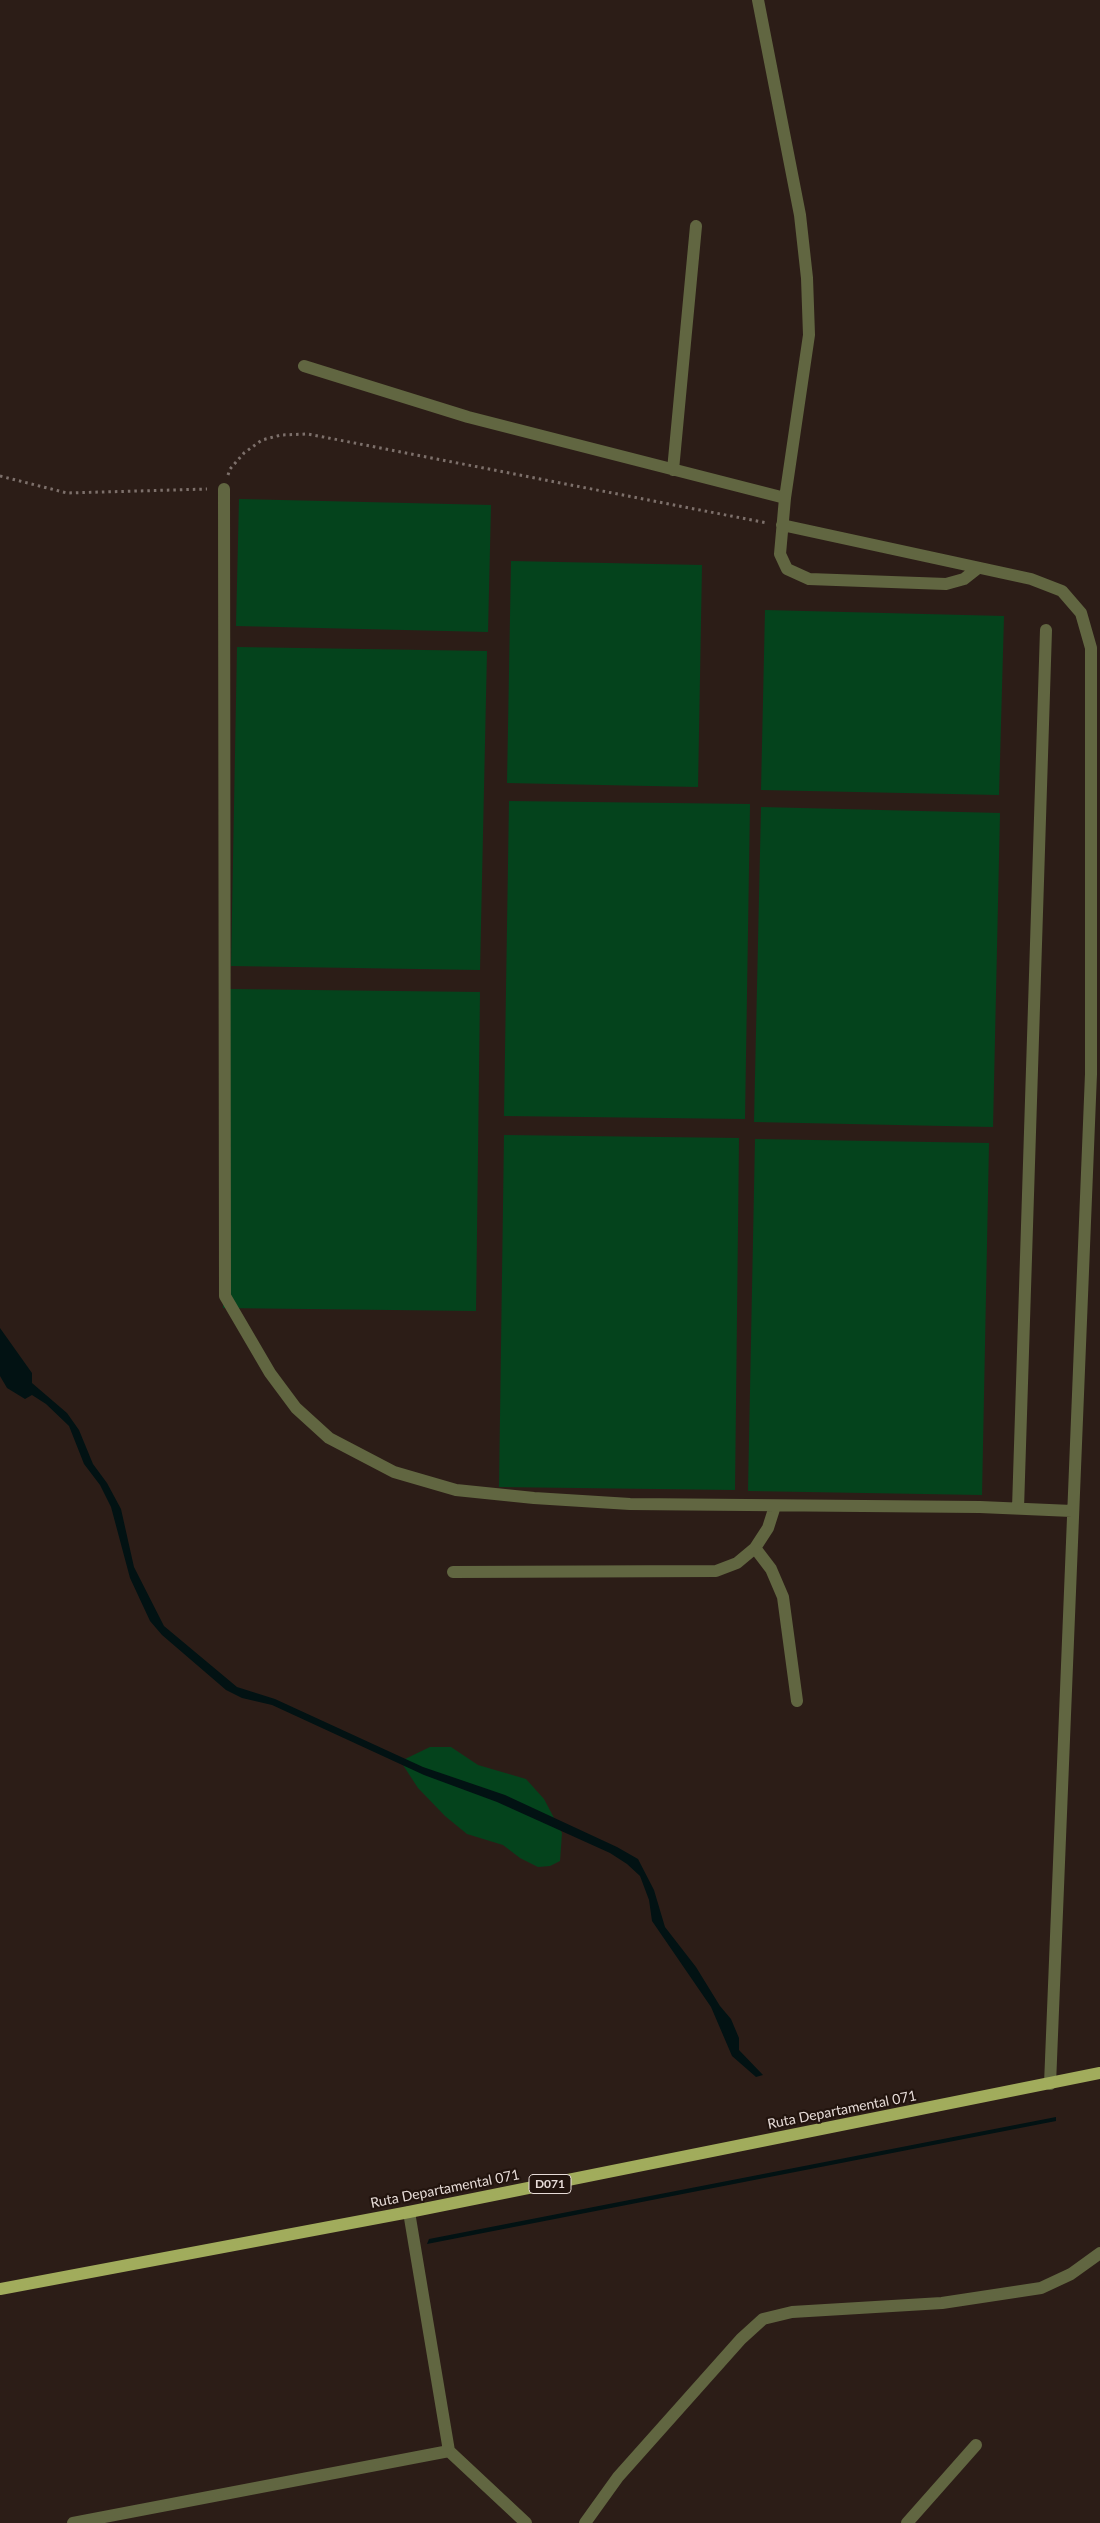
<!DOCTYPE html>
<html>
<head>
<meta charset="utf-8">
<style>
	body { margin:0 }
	canvas { display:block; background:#2c1d17 }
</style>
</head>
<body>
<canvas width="1100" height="2523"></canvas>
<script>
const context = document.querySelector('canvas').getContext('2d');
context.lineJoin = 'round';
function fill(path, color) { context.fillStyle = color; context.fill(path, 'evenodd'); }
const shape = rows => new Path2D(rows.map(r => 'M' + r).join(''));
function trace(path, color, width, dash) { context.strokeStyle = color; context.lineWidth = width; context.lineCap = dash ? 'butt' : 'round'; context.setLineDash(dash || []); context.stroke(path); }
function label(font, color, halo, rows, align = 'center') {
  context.font = font + ' Lato,sans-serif'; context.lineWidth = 4.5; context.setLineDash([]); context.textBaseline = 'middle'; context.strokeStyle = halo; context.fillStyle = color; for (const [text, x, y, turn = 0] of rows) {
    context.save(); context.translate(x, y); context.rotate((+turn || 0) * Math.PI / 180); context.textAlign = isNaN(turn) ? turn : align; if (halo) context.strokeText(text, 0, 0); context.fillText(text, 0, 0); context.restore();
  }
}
fill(shape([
	[239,499,491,505,488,632,236,626],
	[511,561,702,565,698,787,507,783],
	[765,610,1004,616,999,795,761,790],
	[237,647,487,651,480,970,231,966],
	[509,801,750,804,745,1119,504,1116],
	[761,807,1000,813,993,1127,754,1122],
	[227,989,480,992,476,1311,223,1308],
	[504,1135,739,1138,735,1490,499,1487],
	[755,1139,989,1143,982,1495,748,1491],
	[430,1747,451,1747,478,1765,526,1779,544,1799,562,1833,560,1861,550,1866,538,1867,520,1858,503,1845,467,1834,445,1816,418,1788,403,1765,405,1759]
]), '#04431c');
fill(shape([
	[0,1328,32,1373,32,1383,67,1413,79,1430,93,1464,107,1483,121,1509,134,1567,164,1626,237,1687,275,1699,423,1767,505,1795,617,1847,638,1859,654,1890,665,1927,696,1967,720,2006,731,2019,739,2038,739,2050,763,2075,756,2077,732,2056,711,2007,652,1921,649,1900,640,1876,627,1864,610,1853,497,1802,424,1775,272,1705,242,1698,226,1690,162,1635,150,1621,130,1578,111,1507,100,1485,84,1464,69,1426,46,1404,32,1395,25,1399,7,1388,0,1376],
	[1056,2117,1056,2121,427,2244,429,2239]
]), '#021213');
trace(shape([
	[228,475,230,469,244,453,262,440,281,435,308,434,767,523],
	[0,476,67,493,207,489]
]), '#7d706b', 3, [2.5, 4]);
trace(shape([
	[758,0,800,215,807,278,809,335,785,498,780,554,787,569,809,579,946,584,964,579,978,568],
	[304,366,468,417,785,498],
	[673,470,696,226],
	[224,489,225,1296,270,1373,296,1408,329,1438,394,1472,456,1490,534,1498,630,1504,980,1507,1072,1511],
	[782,525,1031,579,1062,591,1081,613,1091,648,1091,1074,1050,2084],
	[1018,1508,1046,630],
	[755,1548,771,1569,783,1597,797,1701],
	[453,1572,716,1571,737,1563,755,1548,768,1528,775,1506],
	[409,2212,449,2451,526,2523],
	[73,2523,449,2451],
	[585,2523,618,2477,741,2339,763,2319,792,2312,942,2303,1041,2288,1071,2274,1100,2253],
	[907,2523,976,2445]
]), '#616641', 12);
trace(shape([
	[0,2289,409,2212,1100,2073]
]), '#a1ac5c', 12);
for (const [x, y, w] of [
	[550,2184,42]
]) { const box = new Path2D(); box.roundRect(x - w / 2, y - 9.5, w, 19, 4); context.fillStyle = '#22140e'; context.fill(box); trace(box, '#e7dcd8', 1); }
label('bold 12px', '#e7dcd8', null, [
	["D071",550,2184]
]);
label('14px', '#e7dcd8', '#22140e', [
	["Ruta Departamental 071",842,2110,-11],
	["Ruta Departamental 071",445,2189,-11]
]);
</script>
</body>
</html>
